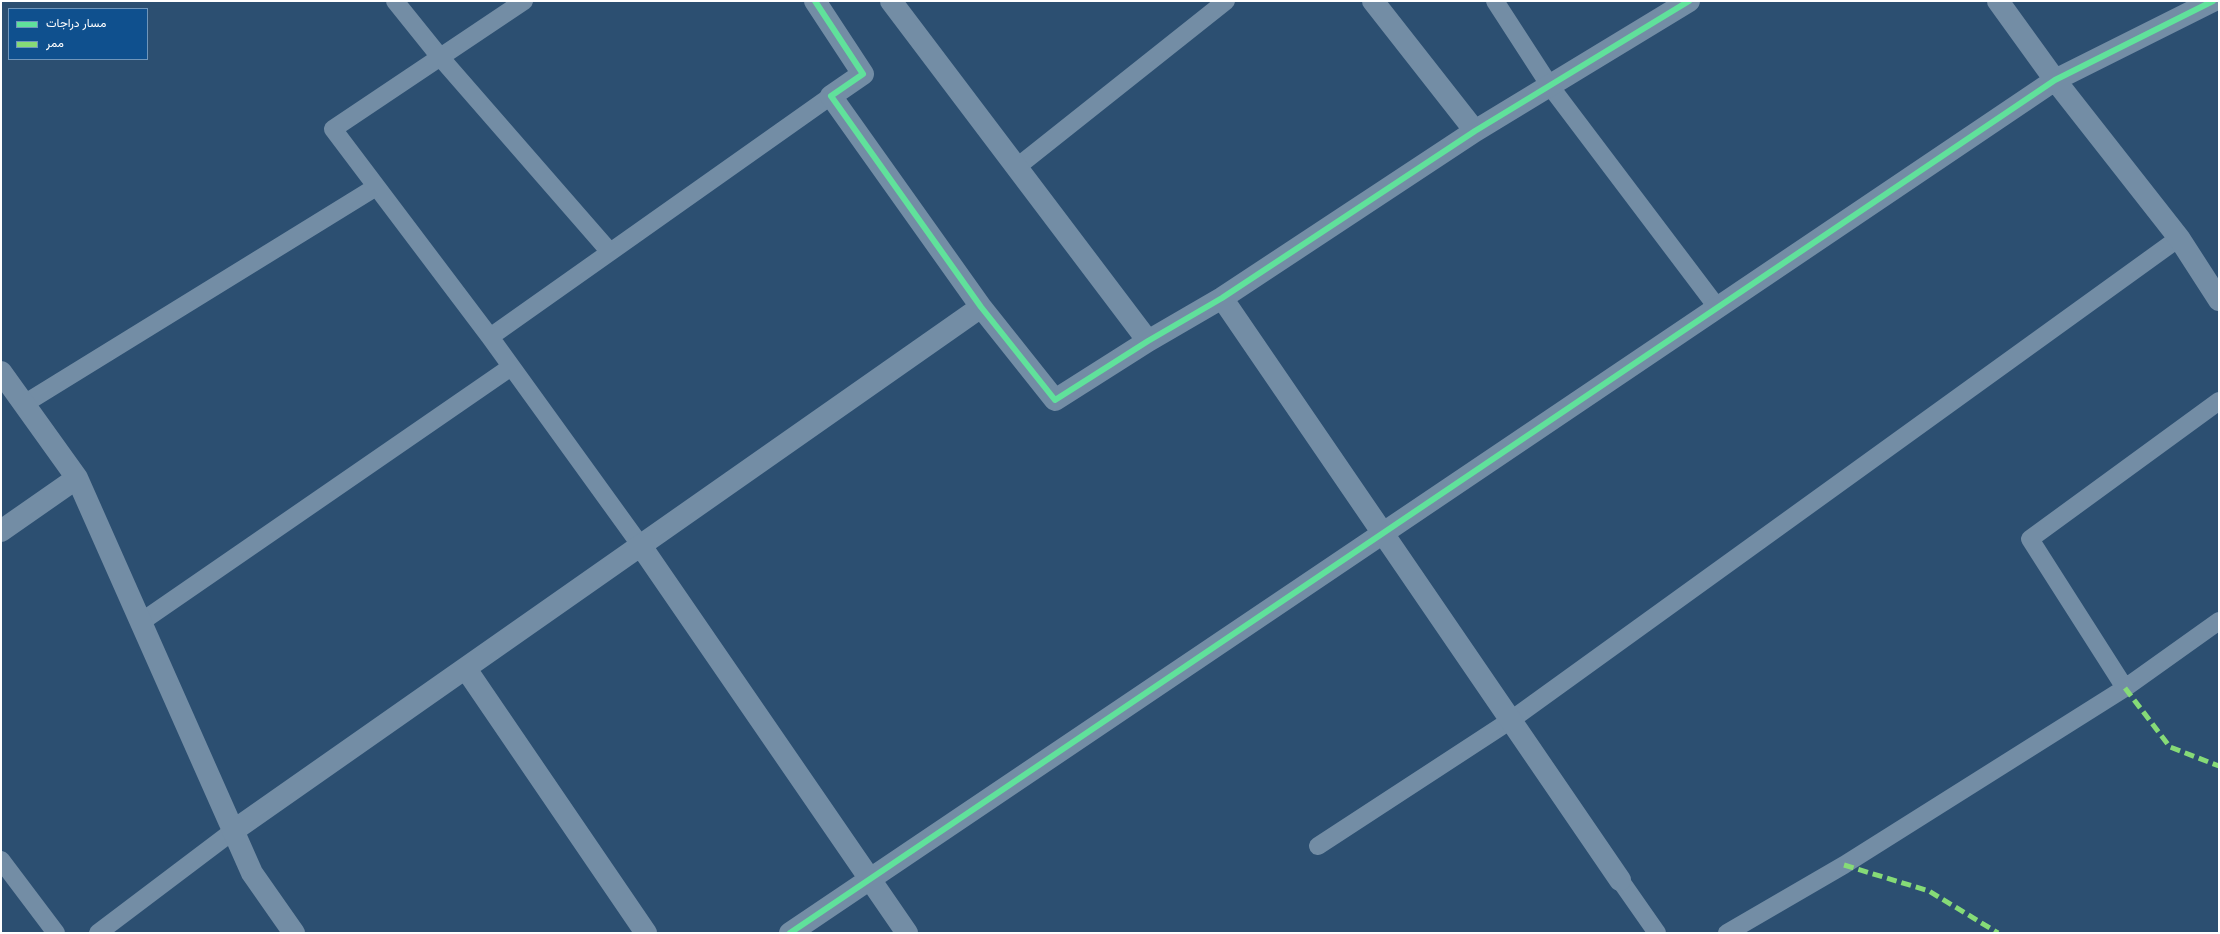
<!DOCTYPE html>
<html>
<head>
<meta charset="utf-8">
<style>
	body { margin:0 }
	#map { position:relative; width:2220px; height:934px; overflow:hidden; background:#2c4f71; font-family:Mulish,Vazirmatn,sans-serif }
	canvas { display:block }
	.frame { position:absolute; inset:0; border:2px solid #fff; pointer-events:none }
	.legend { position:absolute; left:8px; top:8px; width:140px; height:52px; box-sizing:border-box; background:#0f508e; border:1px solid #6f96bb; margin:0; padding:5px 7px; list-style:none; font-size:12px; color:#fff }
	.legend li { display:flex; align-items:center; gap:8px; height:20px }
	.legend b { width:20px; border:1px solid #6f96bb }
</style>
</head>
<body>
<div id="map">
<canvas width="2220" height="934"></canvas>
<div class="frame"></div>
<ul class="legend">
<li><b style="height:5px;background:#60e19b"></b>مسار دراجات</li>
<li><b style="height:5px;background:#86db77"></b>ممر</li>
</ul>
</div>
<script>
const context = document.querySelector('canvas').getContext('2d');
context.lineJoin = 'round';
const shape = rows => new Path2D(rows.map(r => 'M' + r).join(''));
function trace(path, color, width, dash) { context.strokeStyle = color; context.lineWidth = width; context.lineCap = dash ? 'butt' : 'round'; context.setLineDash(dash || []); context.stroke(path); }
trace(shape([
	[395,1,440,57,610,252],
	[524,1,333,129,490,337,641,546],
	[1495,1,1550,86,1717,307],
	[1017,167,1226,1],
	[490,337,831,96],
	[24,404,376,187],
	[141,622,511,367],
	[2125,688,2030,539,2219,401],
	[1318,846,1511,720,2179,238],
	[1,860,56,933],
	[1620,880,1657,933],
	[98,933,233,831],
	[1727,933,1844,865,2125,688,2219,621]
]), '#738da5', 18);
trace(shape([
	[815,1,863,74,831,96,981,307,1055,400,1148,341,1222,298,1475,131,1689,1],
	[891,1,1148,341],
	[1373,1,1475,131],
	[1998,1,2055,80,2179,238,2219,300],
	[1222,298,1620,880],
	[1,372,77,478,252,873,294,933],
	[1,531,77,478],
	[641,546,907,933],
	[466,669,646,933],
	[233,831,981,307],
	[790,933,2055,80,2213,1]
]), '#738da5', 22);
trace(shape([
	[2125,688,2170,747,2219,766],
	[1844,865,1929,891,1998,933]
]), '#86db77', 5, [10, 5]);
trace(shape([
	[815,1,863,74,831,96,981,307,1055,400,1148,341,1222,298,1475,131,1689,1],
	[790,933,2055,80,2213,1]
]), '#60e19b', 6);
</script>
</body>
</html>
